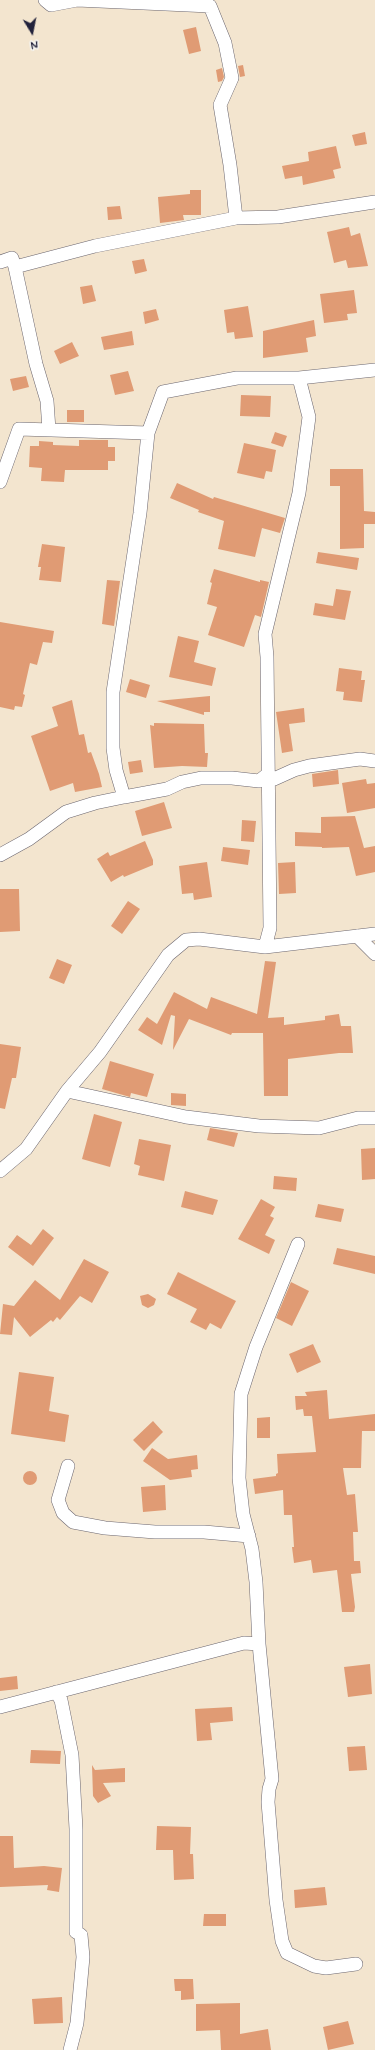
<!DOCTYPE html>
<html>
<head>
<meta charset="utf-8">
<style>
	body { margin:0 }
	#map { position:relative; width:375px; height:2050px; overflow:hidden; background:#f3e5cf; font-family:Mynerve,sans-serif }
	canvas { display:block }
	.north { position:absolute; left:12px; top:12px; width:40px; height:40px; -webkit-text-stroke:3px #f6f6f2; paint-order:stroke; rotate:170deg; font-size:11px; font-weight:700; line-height:16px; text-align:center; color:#22223b }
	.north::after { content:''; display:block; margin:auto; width:14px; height:18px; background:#22223b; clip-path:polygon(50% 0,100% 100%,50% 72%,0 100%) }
</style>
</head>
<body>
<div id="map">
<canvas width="375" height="2050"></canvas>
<div class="north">N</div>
</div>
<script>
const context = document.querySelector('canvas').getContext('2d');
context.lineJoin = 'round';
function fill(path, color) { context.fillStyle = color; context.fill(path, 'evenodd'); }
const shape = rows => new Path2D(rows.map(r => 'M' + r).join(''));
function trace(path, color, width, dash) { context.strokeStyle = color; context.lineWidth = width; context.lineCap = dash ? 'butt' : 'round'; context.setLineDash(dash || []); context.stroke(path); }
fill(shape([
	[196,27,201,51,189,54,183,30],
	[243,65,245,76,240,77,238,66],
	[222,68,224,77,222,81,218,82,216,70],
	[365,132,367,144,355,146,352,135],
	[336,146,341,168,333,170,335,178,303,185,302,176,285,179,282,166,309,161,308,152],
	[190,190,201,190,201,215,183,215,184,220,160,223,158,197,190,194],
	[120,206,122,219,108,220,107,207],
	[349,227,351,236,360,233,368,266,348,268,346,260,334,263,327,232],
	[144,259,147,271,135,274,132,261],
	[92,285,96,301,83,304,80,287],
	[354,290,357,313,347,314,348,320,324,323,320,294],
	[248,306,253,337,235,339,234,332,227,333,224,310],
	[156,309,159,320,145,324,143,312],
	[314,320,316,336,306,338,308,352,263,358,263,331],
	[132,331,134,345,104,350,101,337],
	[72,342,79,356,60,364,54,351],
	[128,371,134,391,115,395,110,375],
	[26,376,29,387,13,391,10,379],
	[241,395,271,396,270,417,240,416],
	[67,410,84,410,84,422,67,422],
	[275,432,287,436,283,447,271,443],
	[79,440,108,440,108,447,115,447,115,461,108,461,108,470,65,470,64,482,41,481,42,468,29,467,30,446,39,446,39,441,53,442,53,445,79,446],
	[244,443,276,450,272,472,266,471,264,479,237,473],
	[330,469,363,469,364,511,375,512,375,524,364,524,364,548,340,549,340,486,330,486],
	[177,483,213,499,214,497,285,518,280,533,262,528,255,557,218,549,224,521,198,512,199,510,170,498],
	[42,544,65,547,61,582,39,580,41,567,38,567],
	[318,552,359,558,357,570,316,563],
	[214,569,260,582,260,580,269,582,261,617,255,615,244,647,208,635,217,607,207,604,212,583,210,582],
	[107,580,120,581,114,626,102,624],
	[336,589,351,591,345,620,313,615,315,603,333,606],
	[0,622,54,631,52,643,43,642,37,665,30,663,23,694,25,695,22,707,15,706,14,710,0,707],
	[178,636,199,641,194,662,216,668,212,686,169,677],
	[339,668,362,671,361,680,365,680,362,702,343,700,344,692,336,691],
	[130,679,150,685,146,698,126,692],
	[210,696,210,712,204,712,204,715,157,701],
	[72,700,79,735,84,734,88,753,91,752,99,774,102,787,75,792,73,783,50,791,31,736,58,726,52,707],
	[304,708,305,722,289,724,293,751,282,753,276,712],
	[154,723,204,724,205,753,208,753,207,767,182,766,154,768,150,725,154,726],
	[141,760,143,772,130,774,128,762],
	[338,770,339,784,313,787,312,774],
	[366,779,367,784,375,783,375,808,347,813,342,783],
	[164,802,172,828,142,836,135,811],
	[355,816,364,848,375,846,375,872,356,876,349,847,322,848,322,847,295,846,295,832,321,833,321,817],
	[242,820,256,821,254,842,241,841],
	[145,841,153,860,153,865,124,877,123,875,111,882,97,859,108,852,110,856],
	[223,847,250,850,248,865,221,861],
	[207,862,212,897,194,900,193,893,182,894,179,866],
	[295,862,296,893,279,894,278,863],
	[0,889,19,889,20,931,0,932],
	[128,901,140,909,122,934,111,926],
	[57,959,72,965,64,984,49,978],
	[265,961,276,962,268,1018,284,1017,284,1025,325,1020,325,1016,339,1014,341,1026,351,1026,353,1053,339,1053,288,1059,288,1096,264,1096,263,1033,232,1033,231,1035,189,1019,173,1050,175,1016,171,1015,162,1045,138,1030,147,1017,157,1024,174,992,207,1009,211,997,257,1014],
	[0,1044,21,1047,16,1078,12,1078,5,1109,0,1108],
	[110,1061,154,1074,147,1097,131,1093,130,1097,102,1089],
	[171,1093,186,1094,186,1106,171,1105],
	[94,1114,122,1122,110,1167,82,1159],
	[210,1128,238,1133,234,1147,207,1140],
	[139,1139,171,1145,164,1181,138,1175,140,1166,134,1164],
	[375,1148,375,1179,362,1180,361,1149],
	[274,1176,297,1178,296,1191,273,1189],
	[185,1191,218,1200,213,1215,181,1207],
	[261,1199,275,1207,270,1216,274,1218,265,1235,275,1240,269,1254,238,1239],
	[318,1204,344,1209,341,1222,315,1217],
	[43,1229,54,1238,33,1266,8,1247,17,1235,31,1245],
	[337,1248,375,1256,375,1274,333,1264],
	[84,1259,109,1272,92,1303,80,1296,60,1320,57,1317,53,1322,51,1320,30,1337,14,1317,12,1335,0,1334,3,1304,14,1306,35,1280,60,1300],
	[178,1272,236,1301,221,1329,210,1323,206,1330,190,1322,197,1309,167,1294],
	[291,1282,309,1291,292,1326,276,1318],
	[148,1294,156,1299,154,1305,148,1308,142,1305,140,1296],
	[313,1344,321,1362,297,1373,289,1354],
	[19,1372,54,1377,49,1411,69,1415,65,1442,11,1434],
	[327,1390,329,1419,375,1414,375,1431,362,1431,361,1468,343,1468,347,1495,355,1494,358,1532,353,1532,354,1561,360,1561,361,1573,351,1574,355,1607,354,1612,342,1612,337,1570,313,1573,311,1560,294,1563,292,1547,294,1547,292,1515,284,1515,283,1490,255,1494,253,1479,276,1476,276,1474,278,1473,277,1454,316,1452,312,1416,304,1416,303,1409,296,1410,295,1396,307,1396,305,1392],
	[270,1417,270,1438,257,1438,257,1418],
	[153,1421,163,1432,144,1451,133,1440],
	[152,1448,168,1459,197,1455,198,1469,191,1470,192,1477,170,1480,143,1461],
	'23 1478a7 7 0 1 1 14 0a7 7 0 1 1-14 0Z',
	[165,1485,166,1510,143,1512,141,1487],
	[370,1664,372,1694,348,1697,344,1667],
	[17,1676,18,1689,0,1691,0,1678],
	[232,1707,233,1721,210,1723,212,1740,197,1741,195,1709],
	[365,1746,367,1770,349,1771,347,1747],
	[31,1750,61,1751,60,1764,30,1763],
	[92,1765,95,1770,125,1768,125,1782,103,1783,111,1796,98,1803,93,1796],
	[157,1826,191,1827,190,1854,193,1854,194,1879,174,1880,173,1850,156,1850],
	[0,1836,13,1836,14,1868,44,1866,62,1868,59,1892,47,1890,48,1885,0,1887],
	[325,1887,327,1905,295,1908,294,1890],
	[204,1914,226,1914,226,1926,203,1926],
	[174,1979,193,1979,194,1999,181,2000,181,1991,175,1991],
	[62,1997,63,2023,34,2024,32,1999],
	[240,2003,240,2034,268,2029,271,2050,221,2050,220,2030,196,2031,196,2004],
	[348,2021,354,2044,328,2050,323,2027]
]), '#e09b74');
const minor = shape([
	[45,0,51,5,77,0,210,6,225,43,232,78,220,105,230,165,236,218],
	[0,262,12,258,15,267],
	[299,378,237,378,163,392,148,433,140,513,113,692,113,748,116,770,124,797,167,789,182,782,201,778,232,778,259,781,268,774,274,779,294,770,309,766,360,759,375,761],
	[49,430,47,401,36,364,15,267,95,246,236,218,278,217,375,202],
	[0,482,19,429,148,433],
	[0,855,29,839,66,812,95,803,124,797],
	[357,936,375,954],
	[265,947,270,928,267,657,265,634,299,493,309,417,299,378,375,370],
	[67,1091,186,1117,259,1126,319,1128,358,1118,375,1118],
	[0,1171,26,1149,67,1091,100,1052,168,955,186,940,199,939,265,947,375,934],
	[298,1244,256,1347,241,1394,239,1478,243,1514,252,1549,256,1582,259,1644,272,1779,269,1789,268,1802,276,1900,282,1941,287,1953,314,1966,326,1968,356,1964],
	[68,1466,58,1500,63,1513,73,1522,105,1528,155,1532,204,1532,249,1536],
	[56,1692,61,1700,72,1755,76,1829,76,1932,81,1935,83,1957,77,2023,70,2050],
	[0,1707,244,1643,259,1644]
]);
trace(minor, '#6b666f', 14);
trace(minor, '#fff', 13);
</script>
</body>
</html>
